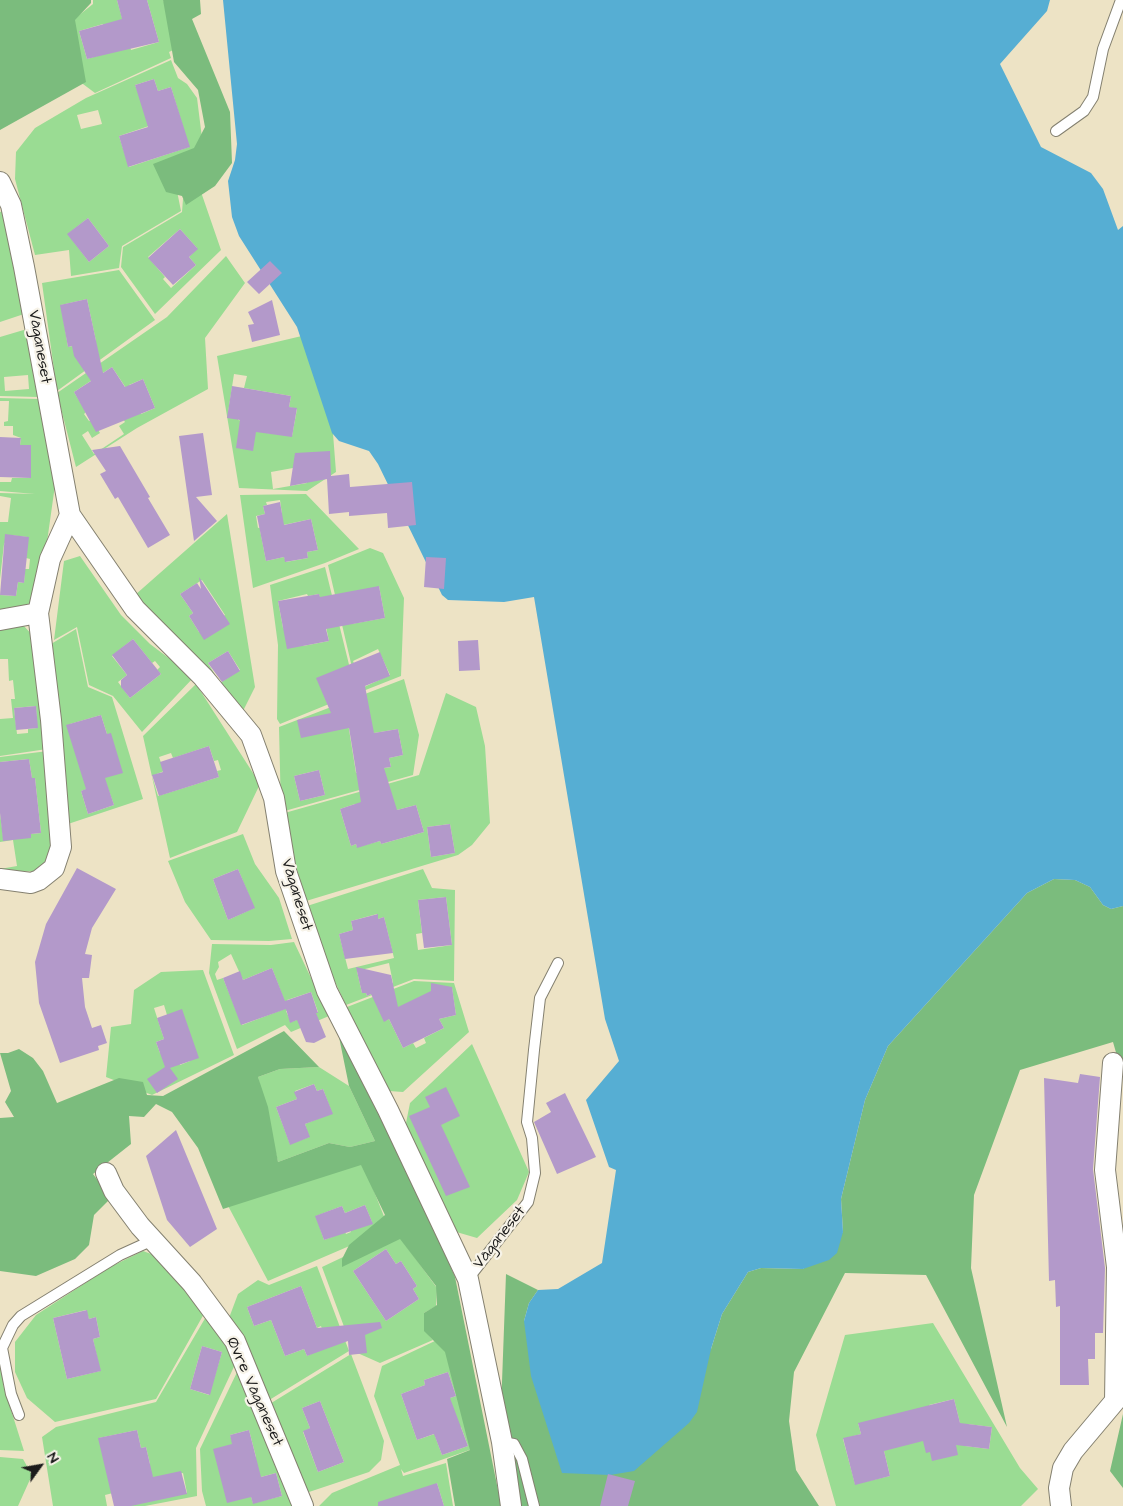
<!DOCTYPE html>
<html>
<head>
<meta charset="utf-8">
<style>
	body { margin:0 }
	#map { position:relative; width:1123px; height:1506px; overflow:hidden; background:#ede3c5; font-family:"Architects Daughter",sans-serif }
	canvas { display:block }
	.north { position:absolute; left:15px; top:1441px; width:50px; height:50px; -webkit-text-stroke:4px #f7f3e8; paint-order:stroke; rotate:58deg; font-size:14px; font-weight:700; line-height:20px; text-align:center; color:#1c1c1c }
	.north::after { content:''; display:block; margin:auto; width:18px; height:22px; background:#1c1c1c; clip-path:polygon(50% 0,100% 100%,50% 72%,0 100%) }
</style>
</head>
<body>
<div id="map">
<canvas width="1123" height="1506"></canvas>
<div class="north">N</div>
</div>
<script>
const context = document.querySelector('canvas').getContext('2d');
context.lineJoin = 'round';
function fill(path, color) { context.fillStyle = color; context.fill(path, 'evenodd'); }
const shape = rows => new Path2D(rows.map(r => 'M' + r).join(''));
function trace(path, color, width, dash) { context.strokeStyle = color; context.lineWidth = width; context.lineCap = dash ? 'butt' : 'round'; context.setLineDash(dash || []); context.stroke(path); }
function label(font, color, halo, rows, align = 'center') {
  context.font = font + ' "Architects Daughter",sans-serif'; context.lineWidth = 4.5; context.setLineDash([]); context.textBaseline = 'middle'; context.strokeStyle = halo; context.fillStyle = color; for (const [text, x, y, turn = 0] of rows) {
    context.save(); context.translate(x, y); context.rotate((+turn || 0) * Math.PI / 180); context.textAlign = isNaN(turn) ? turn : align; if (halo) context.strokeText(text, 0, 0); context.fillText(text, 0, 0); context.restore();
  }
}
fill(shape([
	[93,0,117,0,131,50,159,42,147,0,163,0,182,46,169,52,171,58,95,93,79,81,68,24,93,4],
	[103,24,111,52,87,59,79,31],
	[171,60,178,78,187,84,197,98,204,154,176,186,181,211,122,246,119,268,71,276,69,250,35,255,15,179,16,152,35,128,86,98],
	[154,79,158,91,171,87,189,147,129,167,119,136,152,125,135,85],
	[98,110,102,124,81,129,77,115],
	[88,218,109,246,89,262,68,234],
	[201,192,221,250,155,314,121,267,123,247,182,212,183,199],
	[180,229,197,248,189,257,196,265,171,288,163,279,165,277,148,257],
	[3,211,24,314,0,322,0,212],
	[226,256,245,283,205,338,208,389,137,428,76,467,57,393,167,317],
	[112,367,130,394,115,406,125,422,119,426,124,434,94,454,82,435,88,431,92,438,100,433,92,420,89,421,84,414,86,412,74,392],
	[143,379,155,408,141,414,129,385],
	[119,270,155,320,57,391,42,283],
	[87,299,96,341,68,347,61,305],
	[27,329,38,397,0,396,0,337],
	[28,375,29,389,5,391,4,377],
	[306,335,331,408,336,472,307,491,239,488,217,356],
	[234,374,247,376,244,388,291,396,289,407,297,409,292,436,267,433,268,425,238,420,238,415,228,413],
	[304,466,307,483,273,489,271,472],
	[0,398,38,399,56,478,39,599,23,610,0,612,0,595,16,596,18,582,24,583,25,569,29,569,30,559,26,558,27,537,10,535,4,544,0,579,0,522,8,522,11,498,0,496,0,493,35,494,0,491,0,482,11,482,12,478,30,478,31,446,20,445,21,438,13,435,13,426,4,426,4,422,8,421,9,401,0,401],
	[306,494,359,549,325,563,253,588,240,495],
	[280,500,282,514,278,523,258,528,256,516,265,514,263,506,267,505,266,502],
	[311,519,318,550,307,552,308,558,286,562,284,557,266,561,260,530],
	[227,514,255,687,241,715,135,595],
	[202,580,225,615,199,632,189,616,193,613,180,594],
	[228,651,240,670,220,683,208,663],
	[370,548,383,553,404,598,401,676,358,693,328,565],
	[379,586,385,618,351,624],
	[378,649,390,675,364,687,353,661],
	[80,556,121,615,150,644,194,677,142,732,113,696,89,685,77,627,54,640,64,561],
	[133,639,152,663,155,661,160,667,157,670,161,674,130,698,118,682,127,675,112,656],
	[325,567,356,693,280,724,277,719,278,645,270,585],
	[307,594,308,596,319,594,329,641,303,646,283,628,278,601],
	[23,625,35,638,47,749,0,756,0,719,13,718,11,699,15,699,13,680,9,681,8,659,0,659,0,628],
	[36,706,37,728,28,729,28,733,17,734,14,708],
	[76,629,88,687,112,697,143,799,68,824,51,644],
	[101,715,107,734,70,724],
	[106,783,114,805,88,814,81,791],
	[404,679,419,735,413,775,281,812,279,727],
	[347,717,374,733,398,729,403,755,389,758,391,767,356,773],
	[319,770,325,795,300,801,294,776],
	[196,684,260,784,237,832,170,858,143,736],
	[209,746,214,761,218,760,221,770,217,771,219,777,158,796,152,776,164,771,159,757,171,753,173,758],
	[446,693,476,707,485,746,490,823,472,845,458,855,306,901,281,814,419,775],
	[355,804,397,810,416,805,424,832,381,844,380,841,357,847,356,844,351,846,340,809],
	[450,824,455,853,431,857,427,827],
	[48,751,54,842,45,871,0,872,0,869,17,866,13,840,0,842,0,813,3,836,31,838,31,834,41,833,35,778,32,778,29,759,0,762,0,757],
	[243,834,255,864,279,898,292,939,269,941,211,940,185,902,168,861],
	[238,869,254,908,228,920,213,879],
	[423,869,432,888,455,890,454,981,414,979,346,1005,325,961,307,906],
	[446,897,452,945,418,950,416,934,422,933,418,900],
	[377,914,378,919,384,917,394,958,348,969,339,934,353,930,351,921],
	[389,963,393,983,367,996,366,993,362,993,357,971],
	[294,942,329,1016,291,1032,285,1025,237,1049,209,973,212,944,271,945],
	[231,954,243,980,272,968,287,1008,242,1025,223,978,217,980,215,974,219,967,218,962],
	[311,992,318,1012,291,1022,286,1011,290,1009,287,1000],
	[203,970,234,1055,152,1095,106,1077,111,1027,131,1024,134,990,161,972],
	[164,1005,167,1015,190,1061,180,1065,177,1057,160,1053,156,1042,164,1039,154,1008],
	[414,981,454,983,469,1032,403,1092,389,1091,347,1007],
	[452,988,456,1015,439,1019,444,1028,424,1038,426,1043,416,1048,413,1043,403,1048,389,1019,384,1022,429,997,431,1002],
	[472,1044,529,1172,517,1200,477,1238,453,1231,405,1128,410,1103],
	[319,1067,349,1086,375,1141,350,1147,329,1143,278,1162,258,1077,280,1069],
	[314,1084,317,1091,323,1089,332,1113,305,1124,309,1137,290,1144,276,1107,297,1099,295,1091],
	[362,1161,389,1229,268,1281,226,1202],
	[365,1205,372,1222,350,1230,351,1232,346,1234,345,1232,324,1240,316,1216,342,1206,345,1213],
	[396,1232,437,1288,436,1306,424,1313,424,1330,433,1340,380,1363,353,1351,322,1267],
	[386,1249,396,1264,401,1261,417,1286,413,1289,419,1299,386,1321,353,1271],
	[143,1251,162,1258,205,1312,156,1399,55,1422,27,1398,15,1372,15,1342,36,1315,110,1267],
	[86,1310,89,1319,96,1317,100,1337,93,1339,100,1371,67,1379,53,1318],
	[317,1266,349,1351,266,1402,229,1318,238,1294,258,1280,269,1285],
	[301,1286,317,1328,321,1326,328,1345,307,1356,304,1349,285,1356,271,1320,254,1326,247,1307],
	[207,1315,239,1356,196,1448,197,1496,145,1506,125,1506,121,1491,105,1495,107,1506,53,1506,42,1437,56,1427,156,1402],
	[202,1346,222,1352,209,1395,190,1389],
	[137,1430,141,1448,146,1447,150,1464,148,1481,183,1473,187,1493,147,1502,99,1438],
	[933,1323,1020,1468,1038,1489,1021,1506,836,1506,816,1435,845,1335],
	[954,1399,960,1423,935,1430,929,1405],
	[858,1423,884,1451,890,1476,855,1484,843,1439,861,1434],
	[967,1424,992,1427,989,1449,965,1446],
	[437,1340,446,1352,478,1447,404,1473,401,1469,403,1476,446,1463,453,1506,444,1506,437,1483,408,1506,319,1506,332,1493,400,1465,374,1396,382,1366],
	[448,1372,456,1396,441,1401,446,1430,417,1440,401,1394,425,1385,424,1380],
	[461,1427,468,1446,442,1455,435,1436],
	[351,1354,384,1441,381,1460,369,1472,303,1494,268,1405],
	[320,1401,344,1462,318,1472,303,1432,310,1428,302,1408],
	[0,1362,4,1388,24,1451,0,1450],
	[240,1366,296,1506,206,1506,202,1491,200,1449],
	[249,1430,256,1457,253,1479,276,1473,282,1496,253,1503,230,1435],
	[0,1457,23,1459,32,1475,18,1506,0,1506]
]), '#9adc93');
fill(shape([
	[0,0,91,0,91,3,75,20,86,82,0,130],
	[163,0,200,0,201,14,192,19,230,112,232,163,215,186,186,205,182,196,166,192,153,164,194,148,205,127,198,90,174,62],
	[1054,879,1075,880,1090,887,1103,905,1111,909,1123,906,1123,1077,1113,1042,1020,1070,974,1195,971,1268,1007,1427,926,1275,845,1273,794,1372,789,1421,796,1470,819,1506,455,1506,447,1459,470,1450,445,1352,424,1331,424,1313,437,1305,436,1286,400,1239,342,1267,342,1259,349,1245,385,1215,361,1165,223,1209,198,1148,172,1112,156,1104,144,1117,129,1116,131,1144,93,1174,111,1198,94,1215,89,1245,75,1259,36,1276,0,1271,0,1118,14,1117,5,1102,11,1091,0,1053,8,1053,19,1049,33,1058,43,1071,57,1103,119,1078,143,1082,147,1095,163,1096,284,1031,319,1067,280,1069,258,1077,268,1107,278,1162,329,1143,350,1147,375,1141,349,1086,338,1032,410,1172,455,1277,498,1490,506,1274,538,1290,529,1303,524,1321,711,1349,722,1314,748,1272,761,1268,803,1269,843,1232,841,1199,865,1100,888,1046,1027,893],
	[1123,1414,1123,1488,1110,1471]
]), '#7bbc7d');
fill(shape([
	[223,0,1050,0,1047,11,1000,64,1041,147,1091,173,1103,189,1118,230,1123,226,1123,906,1111,909,1103,905,1090,887,1075,880,1054,879,1027,893,888,1046,865,1100,841,1199,843,1232,837,1253,829,1260,803,1269,761,1268,748,1272,722,1314,711,1349,697,1412,689,1423,634,1471,610,1475,562,1473,531,1376,524,1321,529,1303,538,1290,558,1289,602,1263,616,1170,609,1167,586,1100,619,1061,605,1019,534,597,504,602,448,600,442,595,378,464,369,451,339,441,332,433,297,327,239,236,232,217,228,181,235,160,237,144]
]), '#56aed3');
fill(shape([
	[117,0,147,0,159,42,87,59,79,31,122,19],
	[154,79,158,91,171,87,190,147,128,167,119,136,148,127,135,85],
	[88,218,109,246,89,262,67,234],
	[180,229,198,249,189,257,196,265,173,285,148,258],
	[270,261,282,273,259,294,247,282],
	[87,299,103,373,112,367,125,387,143,379,155,408,96,432,74,392,91,381,74,356,72,346,68,347,60,305],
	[272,300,280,335,252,342,248,325,254,324,248,312],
	[232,386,291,396,289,407,297,408,292,437,256,432,253,451,236,448,240,420,227,418],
	[203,433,212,495,196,497,217,521,194,541,179,436],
	[0,437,21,438,20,445,31,445,31,478,0,477],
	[120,446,150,497,148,498,170,535,148,548,118,497,115,499,100,474,106,471,92,450],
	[330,451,331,476,349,474,350,487,412,482,416,525,388,528,387,513,349,516,349,512,329,514,327,479,290,486,295,453],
	[280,502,284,525,311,519,318,550,307,552,308,558,285,562,284,557,266,561,257,516,265,514,263,506],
	[5,534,29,537,24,583,18,582,16,596,0,595],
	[426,557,446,558,444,589,424,587],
	[199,577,230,624,204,640,189,616,193,613,180,594,197,583,201,589],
	[379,586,385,618,326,629,329,641,287,649,278,601,319,594,320,597],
	[133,639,161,674,130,698,121,687,121,680,127,675,112,655],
	[478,640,480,670,459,671,458,641],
	[228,651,240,671,222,682,208,663],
	[380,652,390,676,365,686,374,733,398,729,403,755,389,758,391,767,384,768,397,810,416,805,424,832,381,844,380,841,357,848,356,844,351,846,340,809,361,802,349,728,301,738,297,720,331,713,316,678],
	[36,706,38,728,16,730,14,708],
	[101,715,107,734,111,733,123,773,105,778,114,805,88,814,81,791,86,789,66,725],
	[209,746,219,777,159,796,152,775,163,772,160,762],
	[29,759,32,778,35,778,41,833,31,834,31,838,3,841,0,813,0,762],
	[319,770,325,795,300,801,294,776],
	[450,824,455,853,431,857,427,827],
	[77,868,116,889,92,928,85,954,92,955,89,978,82,978,85,1007,92,1028,101,1025,107,1043,98,1046,99,1050,60,1063,39,1003,35,962,46,924],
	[238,869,255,908,228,920,213,879],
	[446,897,452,945,424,948,418,900],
	[378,914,378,919,384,917,393,953,345,959,339,934,353,930,351,921],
	[356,967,391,975,398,1007,431,991,431,983,452,987,456,1015,439,1019,444,1028,403,1048,389,1019,384,1022,371,994,367,996,366,993,362,993],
	[272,968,285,1001,311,992,318,1013,316,1013,326,1037,314,1043,306,1042,297,1020,290,1023,286,1009,241,1025,223,978,240,971,243,980],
	[182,1009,199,1058,170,1068,178,1079,157,1093,147,1079,165,1067,156,1042,164,1039,157,1018],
	[1080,1074,1100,1077,1093,1169,1105,1268,1103,1333,1095,1333,1095,1359,1088,1359,1089,1385,1060,1385,1060,1306,1056,1307,1055,1280,1049,1281,1044,1078,1078,1083],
	[314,1084,317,1091,323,1089,333,1114,305,1124,310,1137,290,1145,276,1107,297,1099,294,1092],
	[446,1087,460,1116,441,1125,470,1187,446,1196,409,1116,430,1107,425,1097],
	[565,1093,596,1157,557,1174,534,1122,551,1112,546,1103],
	[176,1130,217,1229,190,1247,167,1220,146,1156],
	[365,1205,373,1224,324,1240,315,1216,342,1206,345,1213],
	[386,1249,396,1264,401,1261,417,1286,413,1289,419,1299,386,1321,353,1271],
	[301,1286,317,1328,380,1322,382,1328,365,1335,367,1353,349,1355,348,1341,307,1356,304,1349,285,1356,271,1320,254,1326,247,1307],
	[87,1310,89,1319,96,1317,100,1337,93,1339,101,1371,67,1379,53,1318],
	[202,1346,222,1352,210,1395,190,1389],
	[448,1372,456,1396,450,1398,468,1446,442,1455,434,1434,417,1440,401,1394,425,1385,424,1380],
	[954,1399,960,1423,992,1427,989,1449,956,1445,958,1455,932,1461,930,1452,926,1453,923,1441,884,1451,890,1476,855,1485,843,1438,861,1434,858,1423],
	[320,1401,344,1462,318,1472,303,1431,310,1428,302,1408],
	[137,1430,141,1448,146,1447,153,1477,181,1471,187,1494,131,1506,114,1506,98,1438],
	[249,1430,261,1477,276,1473,282,1496,253,1504,251,1497,227,1503,213,1449,232,1444,230,1435],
	[608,1474,635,1481,628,1506,600,1506],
	[437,1483,444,1506,378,1506,378,1502]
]), '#b399ca');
const lane = shape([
	[1056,131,1084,111,1093,97,1103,49,1121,0],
	[468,1279,528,1202,535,1173,532,1138,527,1122,534,1050,540,998,558,963],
	[19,1415,11,1394,2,1348,13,1325,21,1316,120,1255,153,1240],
	[502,1442,514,1444,522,1459,534,1506]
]);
const street = shape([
	[0,182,11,205,24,267,70,515,135,609,203,677,251,735,274,798,286,871,327,991,388,1110,468,1279,502,1442,511,1506],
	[0,620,38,613],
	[0,879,31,883,39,880,54,868,61,847,51,720,38,613,50,559,70,515],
	[106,1173,114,1191,140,1226,192,1283,235,1341,303,1506],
	[1061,1506,1059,1488,1063,1468,1073,1451,1115,1401,1117,1267,1105,1170,1113,1063]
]);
trace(lane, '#848070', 12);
trace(street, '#848070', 22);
trace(lane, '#fff', 10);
trace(street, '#fff', 20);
label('16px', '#1c1c1c', '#f7f3e8', [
	["Våganeset",39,347,80],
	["Våganeset",296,895,73],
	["Våganeset",500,1238,-52],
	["Øvre Våganeset",254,1392,66]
]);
</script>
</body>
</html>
